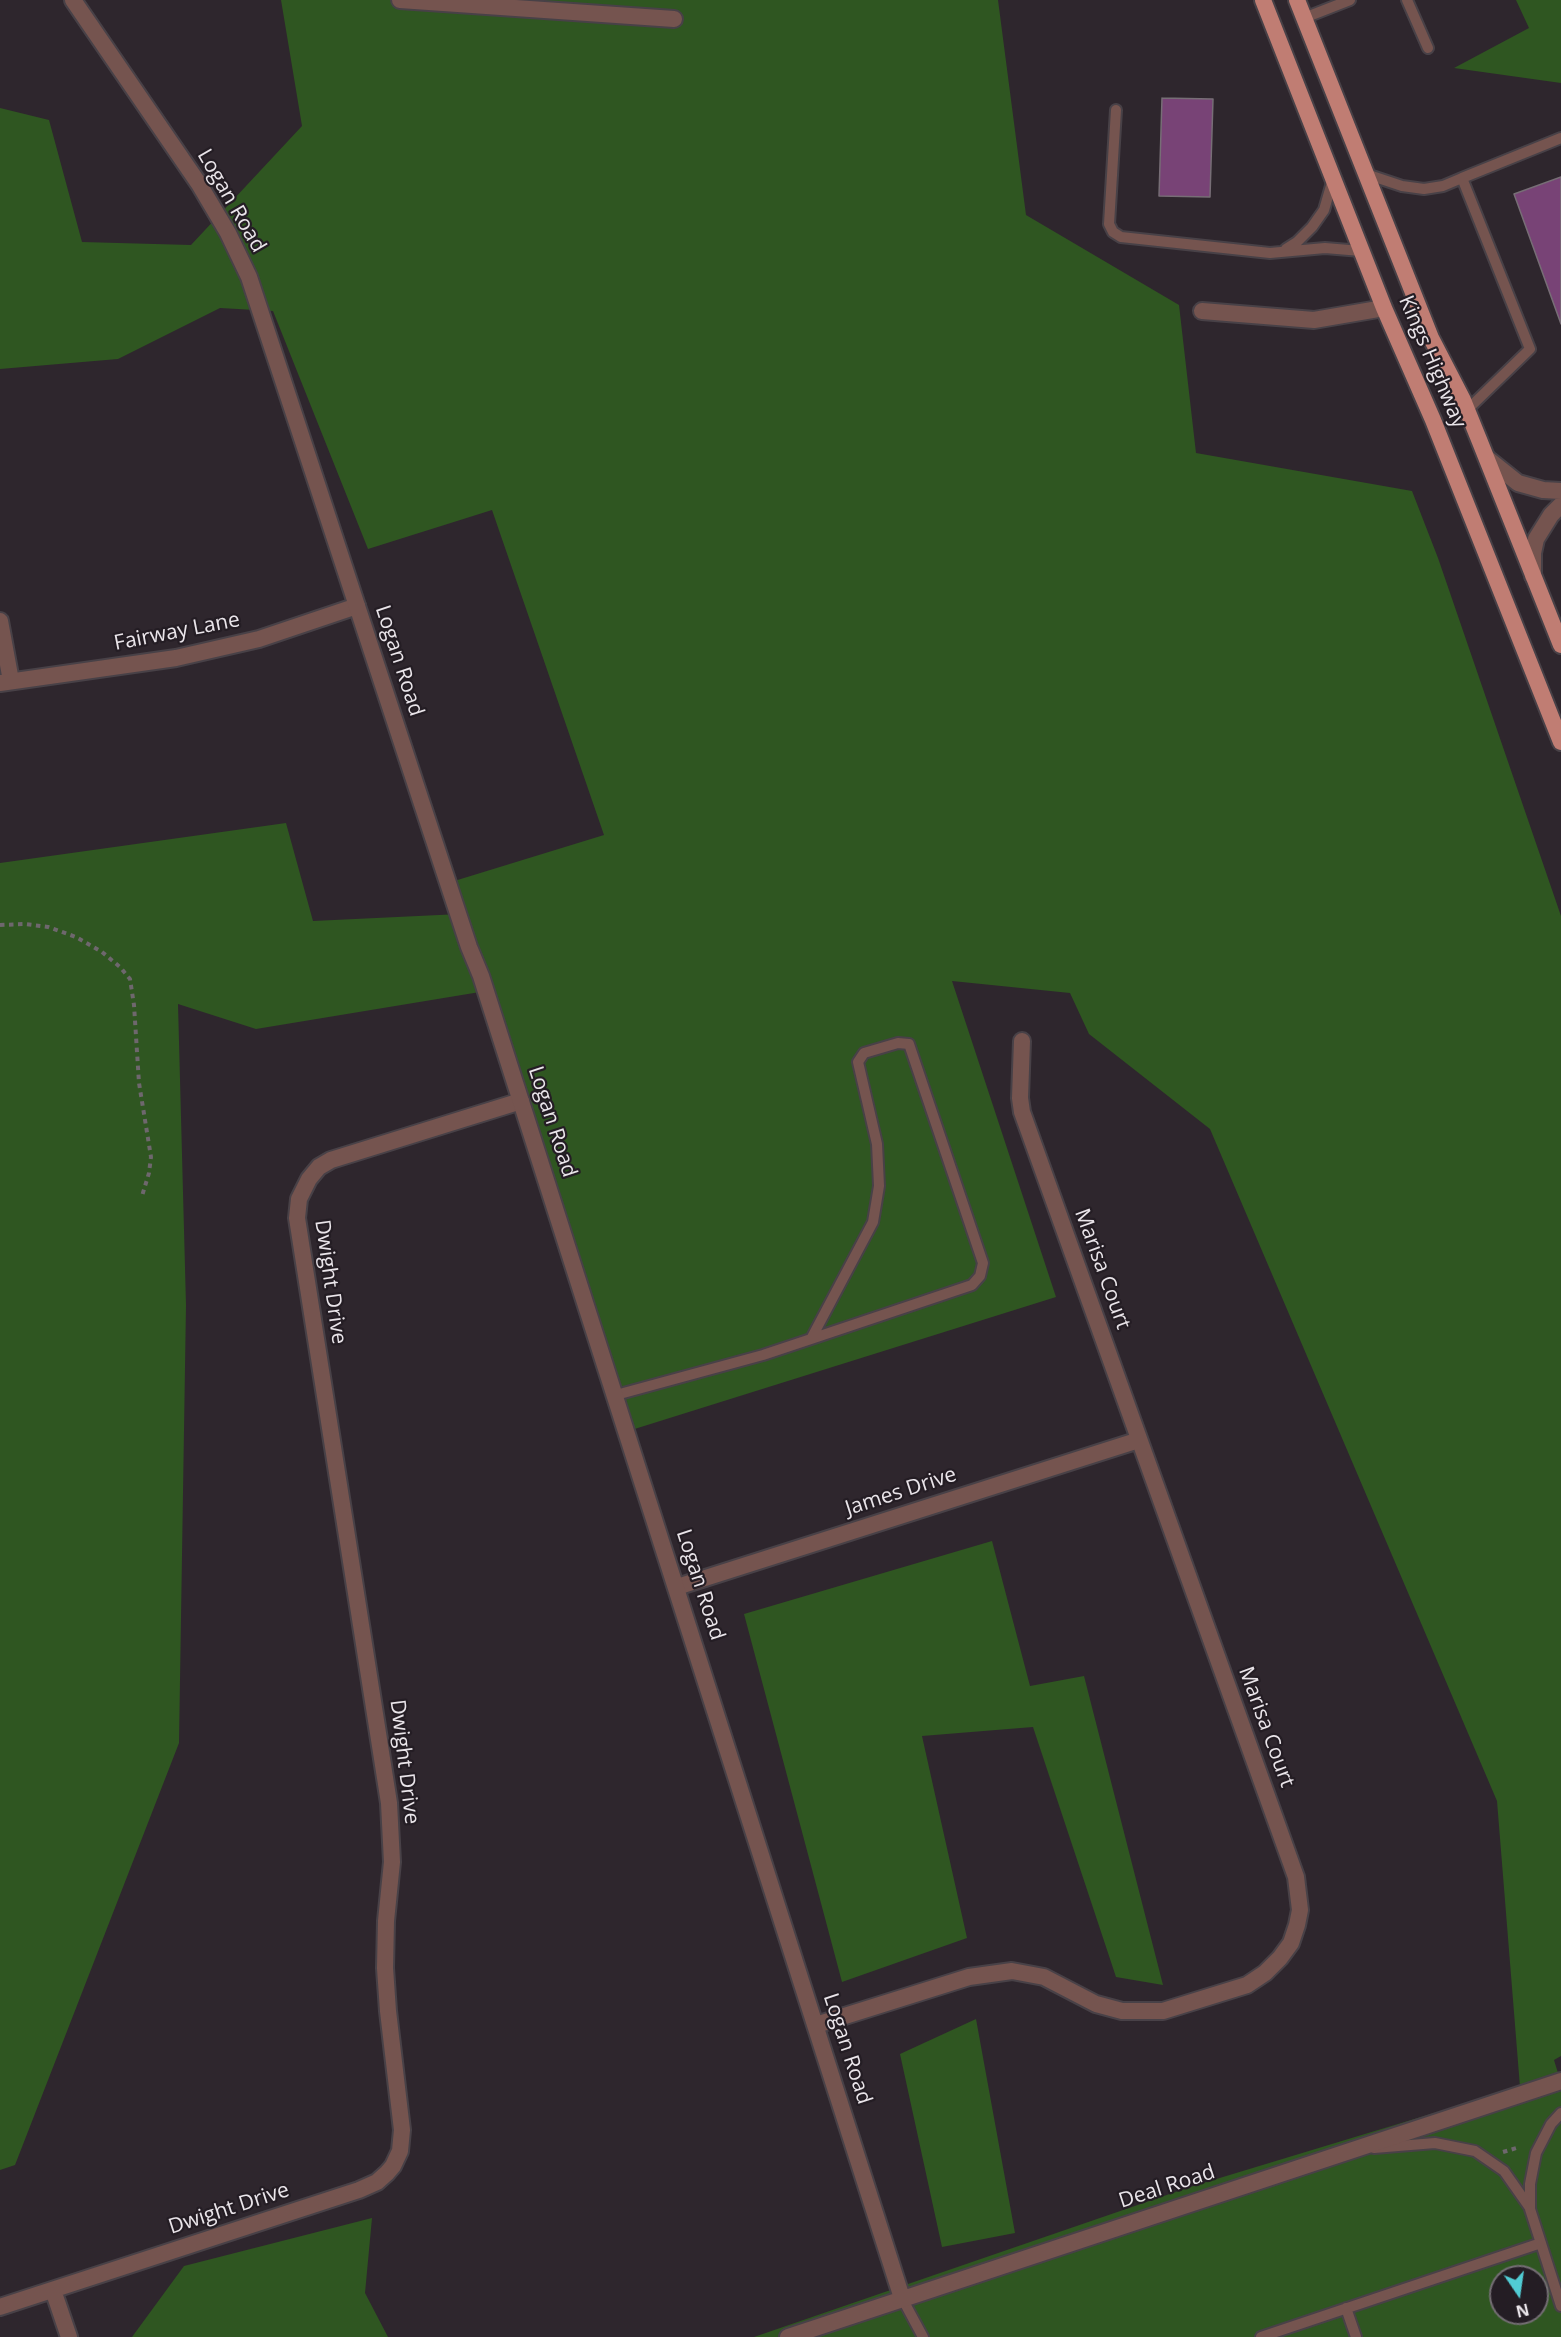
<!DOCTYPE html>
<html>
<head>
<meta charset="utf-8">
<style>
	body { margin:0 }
	#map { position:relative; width:1561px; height:2337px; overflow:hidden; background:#2e262d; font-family:"Open Sans",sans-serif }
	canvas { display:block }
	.north { position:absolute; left:1489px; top:2265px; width:60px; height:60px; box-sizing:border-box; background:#241d24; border:2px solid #736d73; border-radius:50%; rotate:167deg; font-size:16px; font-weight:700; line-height:24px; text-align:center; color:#eae5ea }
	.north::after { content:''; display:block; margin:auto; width:21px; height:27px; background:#51ccd4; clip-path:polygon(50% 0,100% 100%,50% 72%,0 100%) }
</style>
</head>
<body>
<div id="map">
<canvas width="1561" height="2337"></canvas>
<div class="north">N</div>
</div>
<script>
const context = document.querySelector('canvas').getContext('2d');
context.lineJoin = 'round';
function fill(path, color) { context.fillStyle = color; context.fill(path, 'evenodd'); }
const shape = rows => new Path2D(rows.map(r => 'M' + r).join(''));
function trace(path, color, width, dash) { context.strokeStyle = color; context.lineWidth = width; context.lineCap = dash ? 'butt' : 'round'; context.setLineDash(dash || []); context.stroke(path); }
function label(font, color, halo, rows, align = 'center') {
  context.font = font + ' "Open Sans",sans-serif'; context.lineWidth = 4.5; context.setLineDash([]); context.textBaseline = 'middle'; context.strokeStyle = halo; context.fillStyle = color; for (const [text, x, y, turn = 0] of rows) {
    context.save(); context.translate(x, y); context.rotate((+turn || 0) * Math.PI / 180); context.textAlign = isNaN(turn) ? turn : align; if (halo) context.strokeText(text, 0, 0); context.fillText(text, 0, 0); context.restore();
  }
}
fill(shape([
	[281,0,998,0,1026,215,1179,305,1196,453,1412,491,1438,558,1561,916,1561,2056,1554,2060,1561,2083,1561,2337,754,2337,1190,2187,1520,2087,1497,1801,1210,1129,1089,1034,1070,993,952,981,1056,1297,625,1432,486,991,256,1029,178,1004,186,1305,179,1743,15,2165,0,2170,0,863,286,823,313,921,460,914,451,882,604,835,492,510,368,549,273,311,220,308,118,359,0,369,0,108,49,120,82,242,191,245,302,126],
	[1501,2277,1537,2277,1537,2313,1501,2313],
	[1516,0,1561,0,1561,83,1454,68,1529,28],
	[992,1541,1030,1686,1084,1676,1163,1985,1116,1977,1033,1727,922,1736,967,1938,842,1982,744,1614],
	[976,2019,1015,2233,942,2247,900,2054],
	[372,2218,365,2293,388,2337,132,2337,184,2266]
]), '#2f5621');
const building = shape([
	[1162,98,1213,99,1210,197,1159,196,1162,98],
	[1561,177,1561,324,1514,194,1561,177]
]);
fill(building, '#784376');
trace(building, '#776e76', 1.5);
const service = shape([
	[1407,0,1428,48],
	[1304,18,1350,0],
	[1116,110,1109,224,1113,232,1121,237,1270,253,1325,248,1361,251],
	[1366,174,1402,186,1424,189,1443,186,1462,178],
	[1286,249,1297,242,1312,227,1324,210,1333,179],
	[1467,410,1530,349,1462,178,1561,138],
	[616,1395,763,1355,811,1339,972,1285,980,1276,983,1263,909,1044,898,1043,864,1053,858,1062,877,1144,879,1186,873,1222,811,1339],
	[1561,2113,1551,2124,1536,2153,1530,2184,1530,2209,1561,2306],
	[1374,2148,1435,2143,1475,2151,1504,2171,1530,2208],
	[902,2298,923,2337],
	[1346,2308,1356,2337],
	[1261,2337,1541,2243]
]);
const minor = shape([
	[400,0,674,19],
	[1202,311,1314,320,1384,308],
	[1488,459,1518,483,1543,490,1561,491],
	[1533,576,1533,553,1536,539,1551,515,1561,505],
	[0,621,11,681],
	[0,683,176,658,259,639,357,606],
	[677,1587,1139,1440],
	[816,2025,969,1977,1012,1971,1044,1977,1096,2004,1122,2011,1163,2011,1247,1985,1265,1973,1280,1958,1291,1943,1297,1925,1300,1910,1296,1877,1022,1112,1020,1098,1022,1041],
	[53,2290,69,2337],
	[0,2307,359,2190,377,2182,387,2173,393,2166,400,2151,402,2130,388,2011,385,1968,386,1921,392,1862,389,1803,297,1218,299,1199,309,1179,319,1167,331,1160,521,1101]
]);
const tertiary = shape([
	[73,0,199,184,228,233,249,277,469,947,481,976,902,2298],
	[788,2337,1561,2081]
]);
const primary = shape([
	[1263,0,1384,308,1433,420,1561,742],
	[1297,0,1431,338,1463,400,1480,442,1561,645]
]);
trace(service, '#484147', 14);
trace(minor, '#484147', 20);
trace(tertiary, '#484147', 20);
trace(primary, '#484147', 20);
trace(shape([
	[0,925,25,924,48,927,76,937,102,952,120,967,130,979,134,1005,139,1083,151,1157,149,1173,142,1196],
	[1503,2152,1520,2147]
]), '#6e676d', 4, [4.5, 4.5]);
trace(service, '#75544f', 10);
trace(minor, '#75544f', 16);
trace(tertiary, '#75544f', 16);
trace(primary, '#c07d73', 16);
label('21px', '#eae5ea', '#241d24', [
	["Logan Road",231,201,60],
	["Kings Highway",1432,362,67],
	["Fairway Lane",177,632,-11],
	["Logan Road",399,661,72],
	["Logan Road",552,1122,72],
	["Marisa Court",1102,1269,70],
	["Dwight Drive",330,1282,82],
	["James Drive",901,1492,-18],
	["Logan Road",700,1585,72],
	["Marisa Court",1266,1727,70],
	["Dwight Drive",404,1762,83],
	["Logan Road",847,2049,72],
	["Deal Road",1167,2187,-18],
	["Dwight Drive",229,2209,-18]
]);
</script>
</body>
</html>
